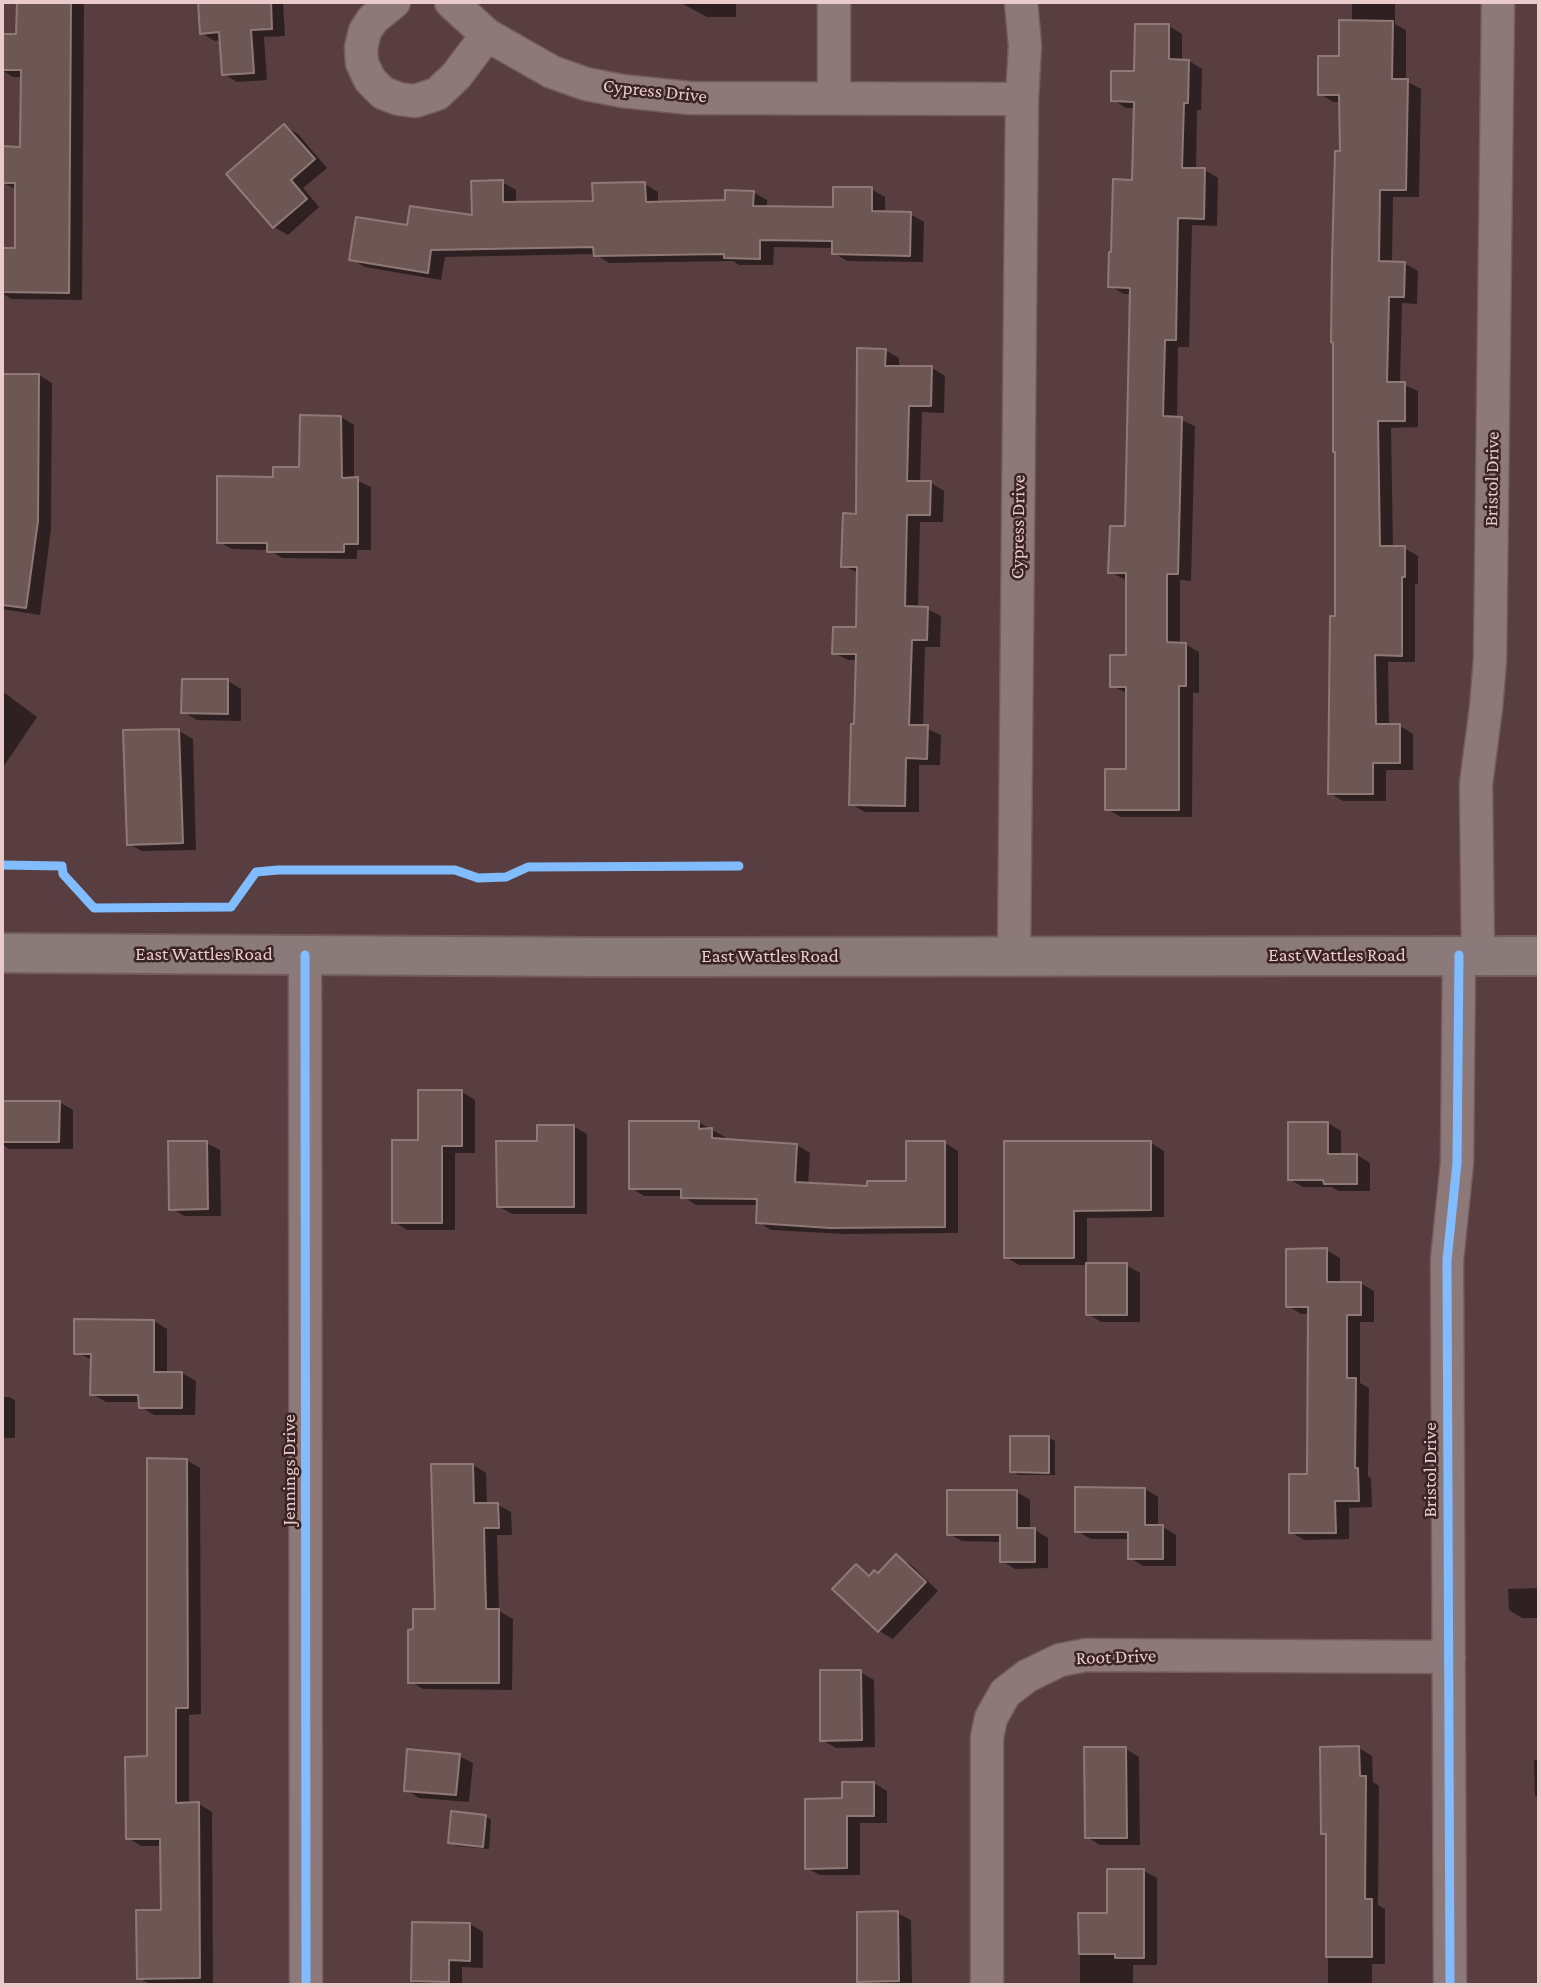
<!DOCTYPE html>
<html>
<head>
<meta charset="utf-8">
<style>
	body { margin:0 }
	#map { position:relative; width:1541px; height:1987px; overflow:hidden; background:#583e40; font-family:"Crimson Pro",serif }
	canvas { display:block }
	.frame { position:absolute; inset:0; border:4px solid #eacbcc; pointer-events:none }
</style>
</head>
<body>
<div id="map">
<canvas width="1541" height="1987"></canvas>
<div class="frame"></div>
</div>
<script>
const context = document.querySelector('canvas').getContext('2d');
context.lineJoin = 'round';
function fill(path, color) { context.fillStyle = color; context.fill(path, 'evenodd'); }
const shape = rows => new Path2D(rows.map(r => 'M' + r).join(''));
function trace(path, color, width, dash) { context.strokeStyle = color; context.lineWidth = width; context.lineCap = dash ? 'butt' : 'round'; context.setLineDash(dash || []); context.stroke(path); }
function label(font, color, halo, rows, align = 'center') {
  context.font = font + ' "Crimson Pro",serif'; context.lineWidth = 5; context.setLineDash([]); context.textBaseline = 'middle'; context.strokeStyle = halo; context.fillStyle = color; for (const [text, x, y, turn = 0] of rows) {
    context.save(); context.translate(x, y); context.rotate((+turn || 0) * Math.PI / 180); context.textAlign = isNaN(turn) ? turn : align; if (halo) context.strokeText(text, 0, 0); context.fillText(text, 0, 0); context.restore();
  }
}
fill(shape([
	[18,2,84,2,82,300,11,299,2,293,2,249,16,249,17,189,2,183,2,148,22,148,23,77,13,77,2,70,2,35,18,35],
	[199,2,283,2,285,36,264,37,267,80,237,82,223,74,221,40,215,41,201,33],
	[679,2,736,2,736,17,707,17],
	[1352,2,1395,2,1395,24,1406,30,1406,81,1421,89,1419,197,1393,197,1392,263,1404,263,1418,271,1417,304,1402,303,1400,383,1418,391,1418,427,1391,428,1393,548,1404,548,1418,556,1418,584,1415,584,1415,662,1388,662,1389,726,1400,726,1413,734,1413,770,1386,770,1386,801,1343,801,1329,793,1337,618,1342,153,1341,102,1333,102,1320,94,1341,58,1352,22],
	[1169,26,1182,34,1182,61,1189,61,1202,69,1201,110,1197,110,1196,170,1205,170,1218,178,1217,226,1192,225,1189,347,1178,347,1177,418,1195,426,1191,581,1180,580,1180,644,1185,644,1199,652,1199,693,1193,693,1192,817,1121,817,1107,809,1127,771,1127,693,1112,686,1128,657,1128,579,1124,579,1110,572,1127,528,1131,294,1124,294,1110,286,1134,182,1136,108,1126,108,1113,100],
	[284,126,298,134,327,168,303,188,319,207,288,235,274,227,228,174],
	[502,182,516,190,516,204,594,202,645,184,658,192,658,204,726,202,753,192,767,200,767,208,835,209,871,189,885,197,885,213,910,214,924,222,923,262,847,261,834,253,834,248,774,247,773,265,739,265,733,261,609,263,595,254,445,257,441,280,365,267,351,259,408,227,474,217],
	[885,350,899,358,899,368,932,368,945,376,944,413,922,412,920,483,931,483,944,491,943,522,920,522,918,608,927,609,941,616,940,647,925,647,923,727,941,735,940,765,919,765,919,812,865,812,851,804,857,660,848,660,834,653,858,629,859,573,843,566,858,516],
	[39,375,52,383,51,529,40,615,2,609,2,376],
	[341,417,354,425,354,479,371,487,371,550,357,550,357,559,282,558,269,550,232,549,219,542,275,479,301,469],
	[228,681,241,689,241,721,197,720,183,712],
	[2,691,37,717,2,769],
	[179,731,193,739,196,850,142,851,129,844],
	[462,1092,475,1100,475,1153,455,1153,455,1230,407,1230,394,1222,420,1142],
	[2,1102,59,1102,73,1110,73,1149,9,1149,2,1144],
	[698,1122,725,1137,725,1141,797,1145,810,1153,808,1185,869,1188,908,1183,945,1143,958,1151,958,1233,844,1234,771,1230,758,1222,758,1205,696,1205,682,1196,644,1196,631,1188],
	[1328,1123,1341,1131,1341,1156,1357,1155,1370,1163,1370,1191,1339,1191,1331,1187,1303,1187,1289,1179],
	[573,1126,587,1134,587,1214,512,1214,498,1206,539,1142],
	[206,1143,220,1150,221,1216,184,1216,171,1208],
	[1151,1143,1164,1151,1164,1217,1087,1218,1087,1265,1126,1265,1140,1273,1140,1322,1101,1322,1088,1314,1088,1265,1019,1265,1006,1257],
	[1326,1250,1340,1258,1340,1283,1360,1283,1374,1291,1374,1322,1360,1322,1360,1383,1369,1388,1368,1476,1371,1478,1372,1507,1349,1508,1349,1539,1304,1540,1291,1532,1309,1476,1309,1314,1301,1314,1288,1306],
	[154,1321,167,1329,167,1373,182,1373,196,1381,195,1415,154,1415,141,1407,140,1402,106,1402,92,1394,92,1360,76,1352],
	[2,1397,9,1397,15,1400,15,1438,2,1438],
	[1049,1438,1055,1441,1055,1475,1018,1475,1012,1471],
	[186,1460,200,1468,201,1714,189,1715,189,1804,199,1804,212,1812,213,1985,152,1985,139,1978,163,1912,162,1846,141,1846,128,1838,149,1758],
	[473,1465,486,1473,487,1505,498,1505,511,1512,512,1535,497,1535,499,1611,513,1619,512,1690,423,1689,410,1681,415,1631,437,1611],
	[1145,1489,1158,1497,1158,1527,1163,1527,1176,1535,1176,1566,1143,1566,1130,1558,1130,1539,1091,1539,1077,1531],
	[1017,1492,1030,1500,1030,1530,1035,1530,1048,1538,1048,1568,1015,1569,1002,1561,1002,1542,962,1541,949,1534],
	[896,1557,910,1564,938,1591,893,1639,879,1631,835,1589,856,1566,872,1576,879,1575],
	[1539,1588,1539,1618,1522,1618,1509,1610,1508,1589],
	[860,1672,874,1680,875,1747,836,1748,822,1740],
	[1359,1748,1372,1756,1373,1782,1379,1786,1378,1905,1385,1909,1385,1964,1372,1964,1372,1985,1328,1985,1328,1836,1322,1833],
	[1126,1749,1139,1757,1140,1845,1100,1845,1087,1837],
	[459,1756,473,1763,469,1802,419,1798,406,1790],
	[1534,1760,1539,1760,1539,1798,1535,1796],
	[874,1783,887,1791,887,1823,860,1823,860,1875,820,1875,806,1868,844,1800],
	[485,1816,491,1820,489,1849,456,1846,450,1842],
	[1144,1871,1157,1878,1157,1965,1133,1965,1133,1985,1080,1985,1080,1915,1108,1915],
	[897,1913,911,1920,912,1985,866,1985,859,1981],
	[414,1923,470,1924,483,1932,483,1968,462,1967,462,1985,414,1985]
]), '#0007');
const building = shape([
	[17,2,71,2,69,293,2,292,2,248,15,248,15,183,2,183,2,146,20,147,21,70,2,70,2,34,16,34,17,2],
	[198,2,271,2,272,29,251,30,254,73,222,75,219,32,200,34,198,2],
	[1339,20,1393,21,1392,79,1408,79,1406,190,1380,190,1379,261,1405,262,1404,297,1389,297,1387,382,1405,382,1405,421,1378,421,1380,546,1405,546,1405,577,1402,577,1402,656,1375,655,1376,724,1400,724,1400,763,1373,763,1373,794,1328,794,1330,616,1335,616,1335,452,1333,452,1333,343,1331,342,1332,260,1335,151,1340,151,1339,95,1318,95,1318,56,1339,56,1339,20],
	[1135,24,1169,24,1169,59,1189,60,1188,103,1184,103,1182,168,1205,168,1204,219,1178,218,1176,340,1165,340,1163,416,1182,417,1178,574,1167,574,1167,642,1186,643,1186,686,1179,686,1179,810,1105,810,1105,769,1126,769,1126,687,1110,687,1110,655,1126,655,1126,573,1108,573,1110,526,1125,526,1130,288,1108,287,1109,252,1111,252,1113,179,1132,180,1134,102,1111,101,1111,71,1134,71,1135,24],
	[284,124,315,159,291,180,307,199,273,228,226,174,284,124],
	[503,180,503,202,593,201,592,183,645,182,646,202,725,200,725,190,754,191,753,206,833,207,833,187,872,187,872,211,911,212,910,256,832,254,832,241,760,240,760,259,724,258,724,254,594,256,593,247,431,250,428,273,349,260,356,217,407,225,410,206,472,215,471,181,503,180],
	[857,348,886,349,885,366,932,366,931,406,909,406,907,481,931,481,930,515,907,515,905,606,928,607,927,640,912,640,909,725,928,725,927,759,906,758,905,806,849,805,851,724,854,724,856,654,832,654,833,627,856,627,857,567,841,567,843,513,856,514,857,348],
	[2,374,39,374,38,521,26,608,2,605,2,374],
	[300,415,341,416,342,478,358,477,358,544,344,544,344,552,267,552,267,543,217,543,217,476,273,477,273,467,299,467,300,415],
	[182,679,228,679,228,714,181,713,182,679],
	[179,729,183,843,127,845,123,730,179,729],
	[418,1090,462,1090,462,1146,442,1146,442,1223,392,1223,392,1140,418,1140,418,1090],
	[2,1101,60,1101,59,1142,2,1142,2,1101],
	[629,1121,699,1121,699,1129,712,1128,712,1138,797,1144,795,1182,867,1186,867,1181,906,1181,906,1141,945,1141,945,1227,830,1228,756,1223,757,1199,681,1198,681,1189,629,1189,629,1121],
	[1288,1122,1328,1122,1328,1154,1357,1154,1357,1184,1324,1184,1323,1180,1288,1180,1288,1122],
	[537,1125,574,1125,574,1207,497,1207,496,1141,537,1141,537,1125],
	[168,1141,207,1141,208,1209,169,1210,168,1141],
	[1004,1141,1151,1141,1151,1210,1074,1211,1074,1258,1004,1258,1004,1141],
	[1327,1248,1327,1282,1361,1282,1361,1315,1347,1315,1347,1378,1356,1378,1355,1468,1358,1468,1359,1501,1335,1501,1336,1533,1289,1533,1289,1474,1307,1474,1308,1307,1286,1307,1286,1249,1327,1248],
	[1086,1263,1127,1263,1127,1315,1086,1315,1086,1263],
	[74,1319,154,1320,154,1372,182,1372,182,1408,139,1408,138,1395,90,1395,91,1354,74,1354,74,1319],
	[1010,1436,1049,1436,1049,1473,1010,1472,1010,1436],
	[147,1458,187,1459,188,1708,176,1708,176,1803,199,1802,200,1978,137,1979,136,1910,161,1910,160,1839,126,1839,125,1757,147,1756,147,1458],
	[431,1464,473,1464,474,1503,498,1503,499,1528,484,1528,486,1609,499,1609,499,1683,408,1683,408,1630,413,1629,413,1609,435,1609,431,1464],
	[1075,1487,1145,1488,1145,1525,1163,1525,1163,1559,1128,1559,1128,1532,1075,1532,1075,1487],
	[947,1490,1017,1490,1017,1528,1035,1528,1035,1562,1000,1562,1000,1535,947,1535,947,1490],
	[896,1554,926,1582,878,1632,832,1589,856,1564,869,1576,874,1570,878,1573,896,1554],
	[820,1670,861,1670,862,1740,820,1741,820,1670],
	[1359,1746,1360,1776,1366,1776,1365,1899,1372,1899,1372,1957,1326,1957,1326,1834,1321,1834,1320,1747,1359,1746],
	[1084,1747,1126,1747,1127,1838,1085,1838,1084,1747],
	[407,1749,460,1754,456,1795,404,1791,407,1749],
	[842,1782,874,1782,874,1816,847,1816,847,1868,805,1869,805,1799,842,1798,842,1782],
	[451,1811,486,1815,483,1847,448,1843,451,1811],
	[1107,1869,1144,1869,1144,1958,1115,1958,1115,1954,1079,1954,1078,1913,1107,1913,1107,1869],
	[898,1911,899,1981,857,1982,857,1912,898,1911],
	[412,1922,470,1923,470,1961,449,1960,449,1982,411,1981,412,1922]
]);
fill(building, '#6d5755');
trace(building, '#8f7976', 2);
const minor = shape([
	[394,2,373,19,365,31,361,48,362,63,370,80,383,93,399,99,415,101,437,94,456,76,487,35],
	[451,2,487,35,552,72,586,84,622,91,689,98,1022,99],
	[834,2,834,98],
	[305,955,306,1985],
	[1014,956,1022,99,1025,46,1021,2],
	[1478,956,1476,784,1486,708,1490,660,1498,2],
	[987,1985,987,1737,991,1718,1005,1693,1027,1676,1060,1660,1086,1655,1449,1657],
	[1450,1985,1447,1260,1457,1163,1459,955]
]);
const secondary = shape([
	[2,953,603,957,1539,956]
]);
trace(minor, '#745c5e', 35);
trace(secondary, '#745c5e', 42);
trace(minor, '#8d797a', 32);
trace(secondary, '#8a7a79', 38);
trace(shape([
	[2,865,62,866,63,874,94,908,231,907,256,872,278,870,455,870,478,878,506,877,528,867,739,866],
	[305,955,306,1985],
	[1450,1985,1447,1260,1457,1163,1459,955]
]), '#80bcff', 9);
label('19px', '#eacbcc', '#392324', [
	["Cypress Drive",655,91,6],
	["Bristol Drive",1492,479,-89],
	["Cypress Drive",1018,527,-89],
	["East Wattles Road",204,954],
	["East Wattles Road",1337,955],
	["East Wattles Road",770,956],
	["Jennings Drive",289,1470,-90],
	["Bristol Drive",1430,1470,-90],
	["Root Drive",1116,1657,-2]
]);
</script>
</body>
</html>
